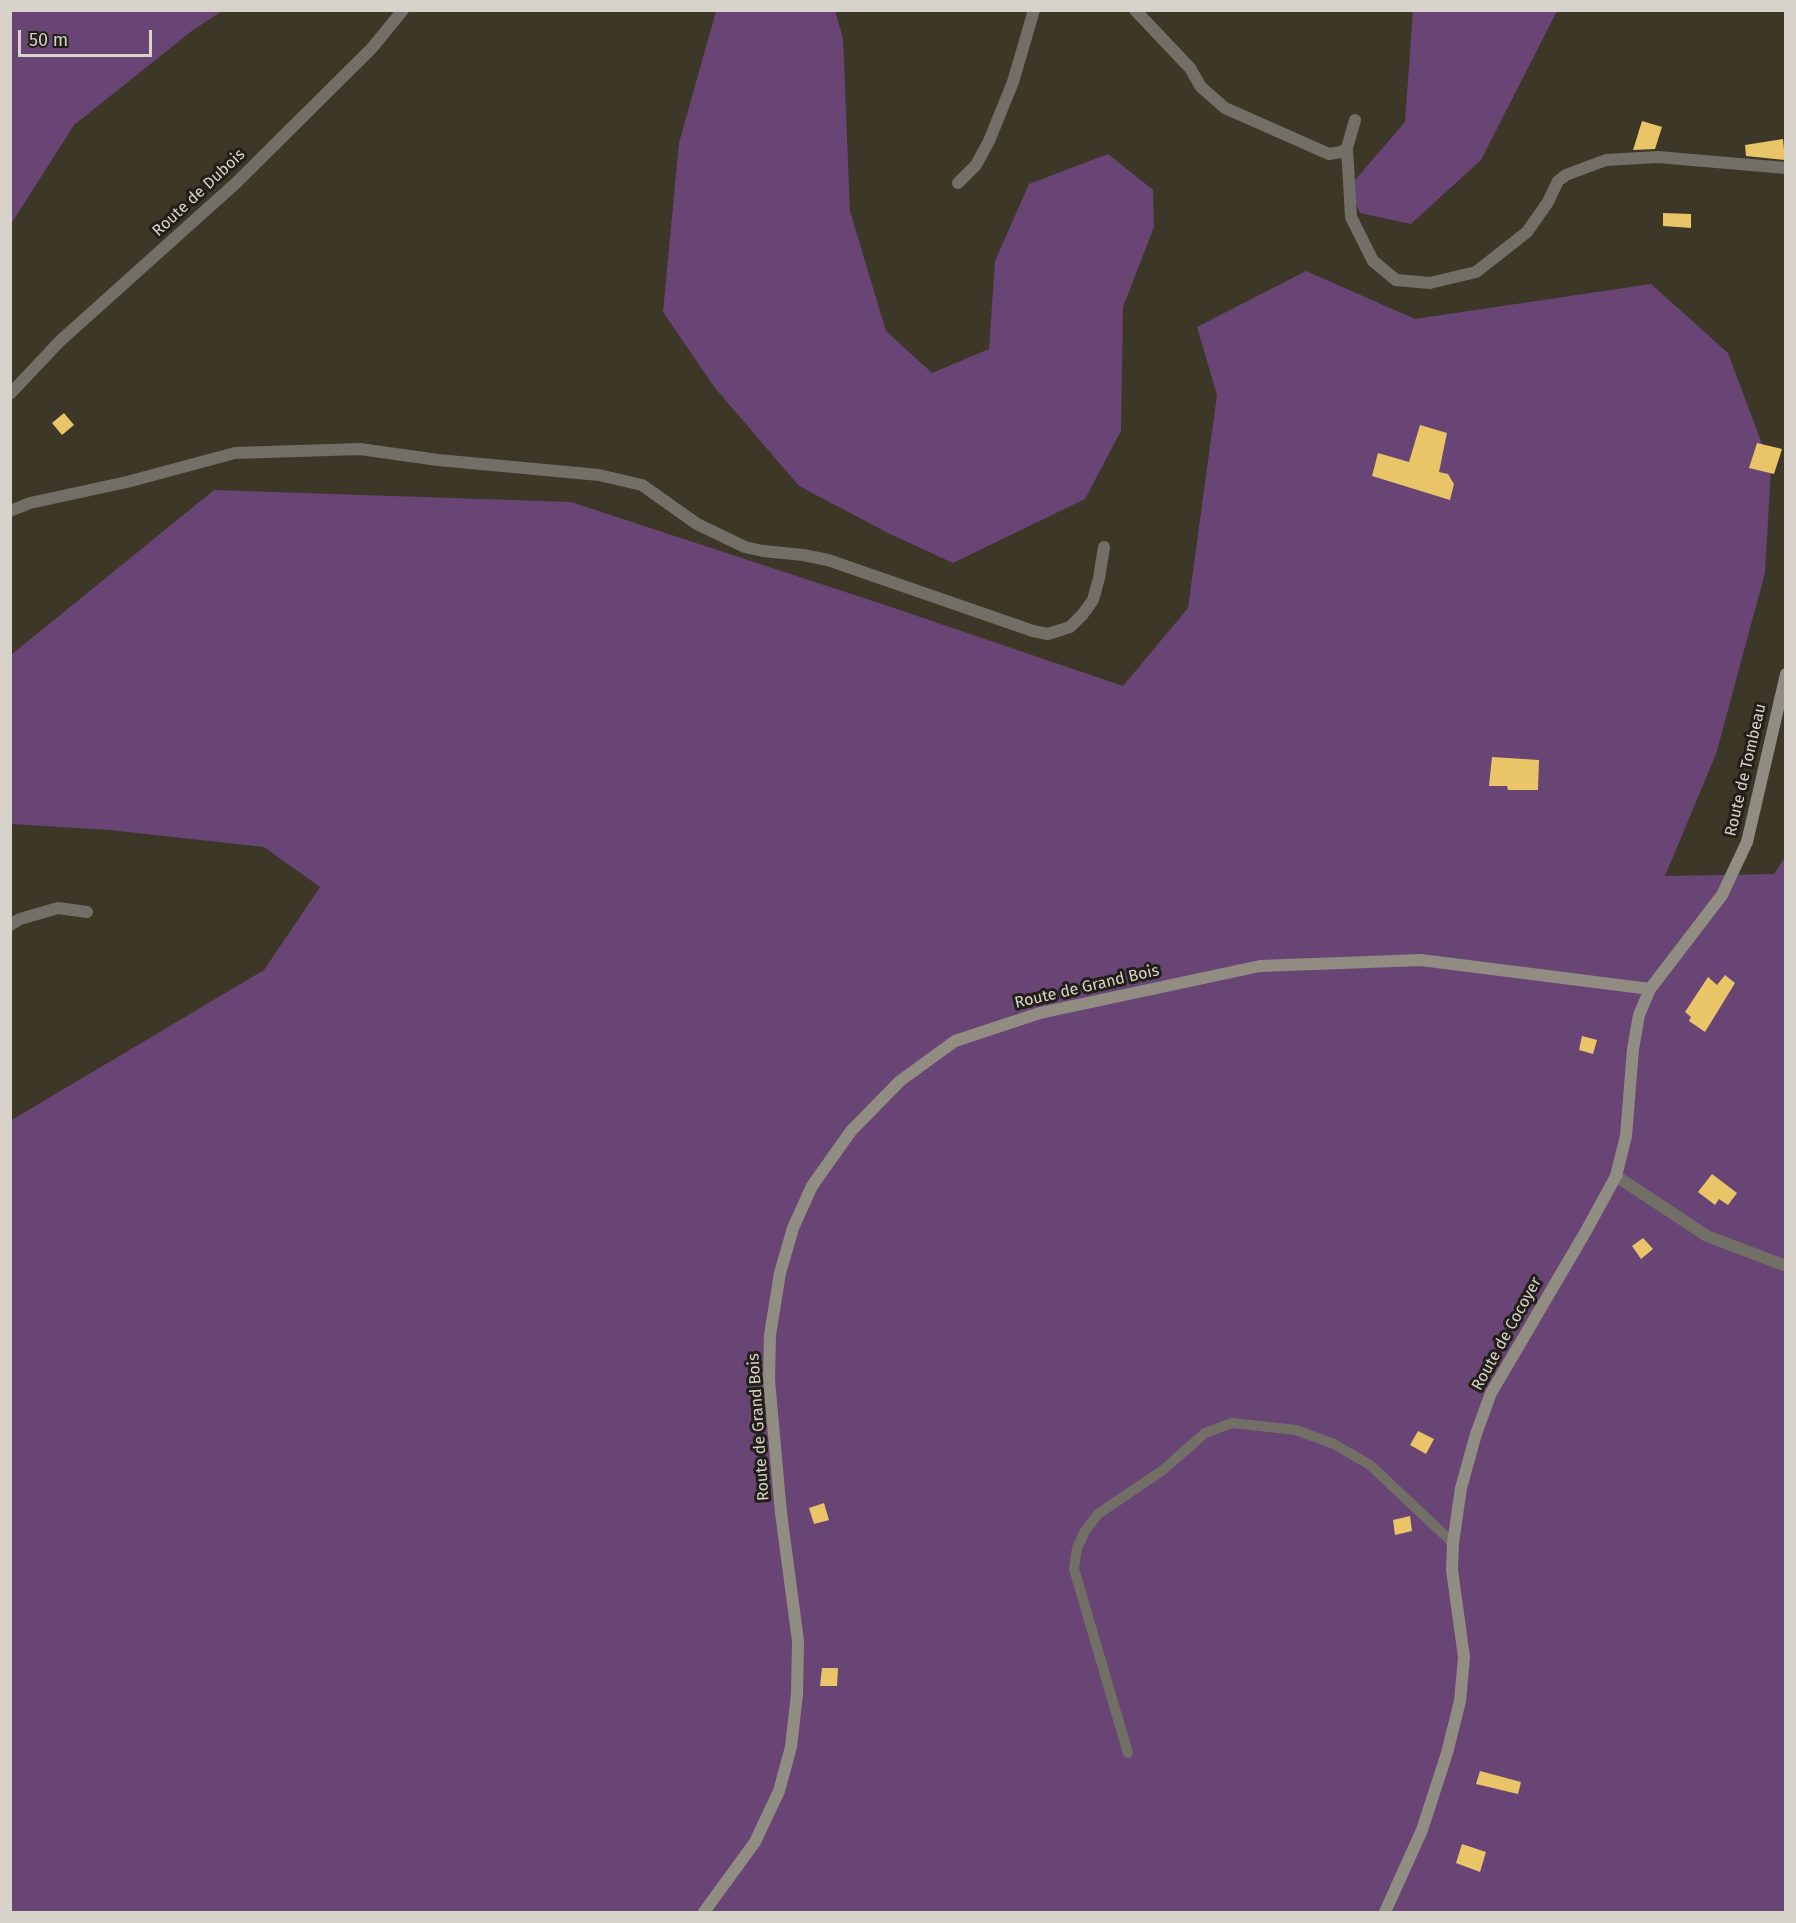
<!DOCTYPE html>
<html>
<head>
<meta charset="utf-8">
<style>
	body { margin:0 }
	#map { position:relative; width:1796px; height:1923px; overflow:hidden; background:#3d3728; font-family:"Fira Sans",sans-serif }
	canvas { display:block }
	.frame { position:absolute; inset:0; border:12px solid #d7d3ca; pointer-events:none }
	.scale { position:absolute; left:18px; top:30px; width:134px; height:27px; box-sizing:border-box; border:3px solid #d7d3ca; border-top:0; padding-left:8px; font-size:18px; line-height:21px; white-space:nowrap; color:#d7d3ca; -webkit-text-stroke:4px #211f18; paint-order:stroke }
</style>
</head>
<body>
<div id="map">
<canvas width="1796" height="1923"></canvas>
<div class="frame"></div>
<div class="scale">50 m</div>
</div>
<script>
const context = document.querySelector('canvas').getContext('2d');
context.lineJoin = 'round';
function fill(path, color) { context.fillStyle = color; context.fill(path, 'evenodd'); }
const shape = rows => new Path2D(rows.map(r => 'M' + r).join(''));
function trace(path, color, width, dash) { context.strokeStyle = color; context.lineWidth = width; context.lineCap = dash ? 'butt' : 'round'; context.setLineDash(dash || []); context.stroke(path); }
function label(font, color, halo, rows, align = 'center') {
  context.font = font + ' "Fira Sans",sans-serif'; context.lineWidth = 6; context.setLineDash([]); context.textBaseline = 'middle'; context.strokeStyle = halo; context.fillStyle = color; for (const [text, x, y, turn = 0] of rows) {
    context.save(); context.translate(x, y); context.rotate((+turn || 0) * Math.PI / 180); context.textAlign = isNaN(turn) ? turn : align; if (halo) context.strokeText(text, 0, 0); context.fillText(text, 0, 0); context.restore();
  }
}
fill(shape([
	[11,10,222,11,193,30,74,125,11,224],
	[716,11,835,11,843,38,850,211,886,331,932,373,989,349,995,261,1029,184,1108,154,1153,190,1154,227,1123,307,1121,431,1085,499,953,563,890,534,799,486,715,388,663,312,679,143],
	[1413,11,1557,11,1481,160,1411,224,1360,213,1349,187,1405,122],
	[1306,271,1415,319,1651,284,1728,353,1771,468,1765,573,1716,754,1665,876,1774,874,1785,857,1785,1912,11,1912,10,1121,264,970,320,887,264,847,110,830,11,824,11,655,214,490,571,502,885,605,1123,686,1188,608,1217,395,1197,327]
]), '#684575');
fill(shape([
	[1642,121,1662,127,1655,149,1633,150],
	[1783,139,1785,160,1746,156,1745,145],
	[1663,213,1691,214,1691,228,1663,226],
	[64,413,74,425,62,435,52,423],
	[1420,425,1447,433,1439,472,1448,474,1454,484,1450,500,1372,476,1378,453,1409,462],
	[1757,443,1782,449,1774,474,1749,468],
	[1492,757,1539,760,1538,790,1508,790,1507,786,1489,786],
	[1725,975,1735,983,1705,1032,1689,1021,1691,1017,1685,1012,1708,977,1717,985],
	[1582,1036,1597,1040,1593,1054,1579,1050],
	[1712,1174,1737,1193,1728,1205,1719,1199,1715,1205,1698,1192],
	[1643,1238,1653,1249,1641,1259,1632,1246],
	[1418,1431,1434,1439,1426,1454,1410,1445],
	[824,1503,829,1520,814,1524,809,1508],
	[1410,1516,1412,1531,1395,1535,1393,1520],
	[822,1668,838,1668,837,1686,820,1686],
	[1480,1771,1521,1782,1518,1794,1476,1784],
	[1462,1844,1486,1852,1480,1872,1456,1863]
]), '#e9c568');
trace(shape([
	[1128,1753,1074,1569,1077,1548,1085,1531,1098,1514,1163,1470,1205,1433,1232,1423,1296,1430,1334,1444,1370,1465,1453,1543]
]), '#726f67', 10);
trace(shape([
	[1135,10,1190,68,1201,87,1225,108,1329,154,1341,152,1347,148,1355,120],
	[1347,148,1351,217,1373,261,1396,280,1430,283,1476,272,1527,232,1548,202,1558,181,1566,175,1606,160,1658,157,1786,168],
	[958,183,976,165,989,141,1013,82,1034,10],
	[10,394,60,341,236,183,372,48,403,10],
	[10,511,30,503,127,482,235,453,360,449,438,460,599,475,642,485,697,524,745,547,763,551,803,555,828,560,1033,631,1048,634,1070,627,1083,614,1093,600,1099,578,1104,547],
	[10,925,20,919,58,908,87,912],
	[1616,1176,1707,1236,1786,1266]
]), '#726f67', 12);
trace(shape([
	[704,1912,755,1842,779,1791,791,1747,797,1694,798,1641,781,1513,769,1380,770,1335,780,1273,793,1228,812,1186,851,1131,900,1081,955,1041,1040,1013,1260,966,1421,960,1650,989],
	[1385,1912,1422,1830,1447,1753,1460,1701,1464,1657,1452,1570,1453,1543,1461,1488,1476,1434,1491,1393,1586,1231,1616,1176,1626,1136,1633,1049,1639,1015,1650,989,1722,895,1747,842,1786,674]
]), '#928d82', 12);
label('16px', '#d7d3ca', '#211f18', [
	["Route de Dubois",199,193,-43],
	["Route de Tombeau",1746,770,-77],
	["Route de Grand Bois",1087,987,-13],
	["Route de Cocoyer",1507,1334,-61],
	["Route de Grand Bois",759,1427,-94]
]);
</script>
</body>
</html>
